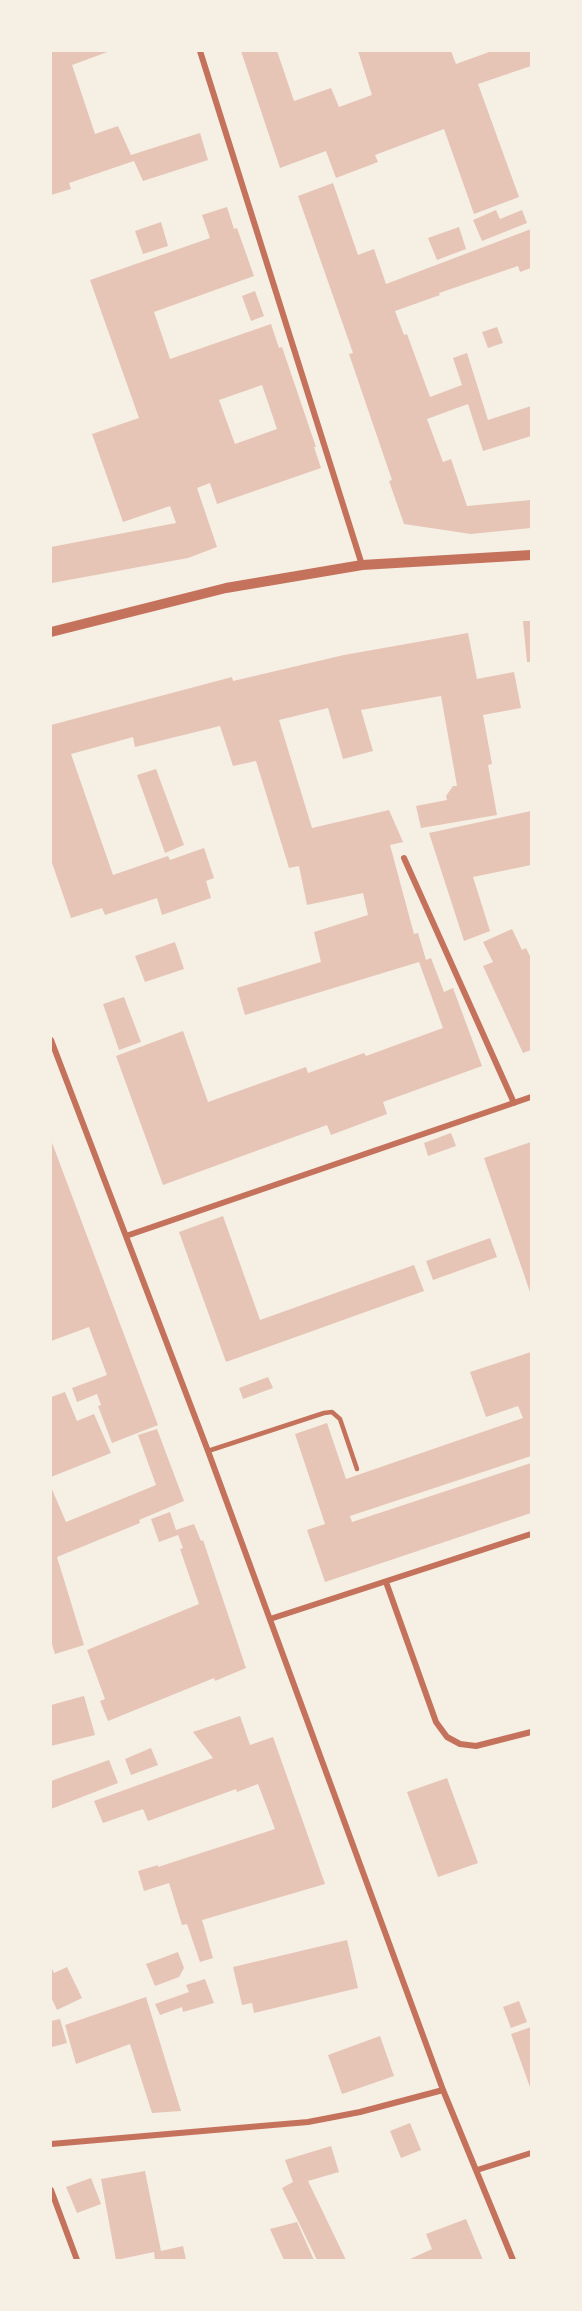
<!DOCTYPE html>
<html>
<head>
<meta charset="utf-8">
<style>
	body { margin:0 }
	#map { position:relative; width:582px; height:2311px; overflow:hidden; background:#f6efe4; font-family:"Source Sans 3",sans-serif }
	canvas { display:block }
	.frame { position:absolute; inset:0; border:52px solid #f6efe4; pointer-events:none }
</style>
</head>
<body>
<div id="map">
<canvas width="582" height="2311"></canvas>
<div class="frame"></div>
</div>
<script>
const context = document.querySelector('canvas').getContext('2d');
context.lineJoin = 'round';
function fill(path, color) { context.fillStyle = color; context.fill(path, 'evenodd'); }
const shape = rows => new Path2D(rows.map(r => 'M' + r).join(''));
function trace(path, color, width, dash) { context.strokeStyle = color; context.lineWidth = width; context.lineCap = dash ? 'butt' : 'round'; context.setLineDash(dash || []); context.stroke(path); }
fill(shape([
	[51,51,110,51,72,65,95,134,118,126,131,155,200,133,208,160,143,181,134,161,69,183,71,189,51,195],
	[241,51,277,51,294,101,331,88,339,107,372,95,358,51,451,51,456,64,492,51,531,51,531,66,478,84,519,197,474,214,444,129,375,155,378,162,336,178,326,151,280,168],
	[333,183,358,255,374,249,386,284,531,229,531,268,520,272,518,266,439,293,440,295,395,311,404,335,407,334,430,397,462,385,453,358,467,353,488,420,531,406,531,436,483,451,468,404,427,419,443,462,451,459,467,506,531,500,531,528,471,534,404,524,389,481,392,480,349,354,353,353,298,196],
	[227,207,234,229,237,228,254,276,154,312,170,359,271,324,279,348,282,347,316,447,314,447,321,468,217,504,210,483,197,488,217,547,188,558,52,583,51,547,176,523,170,506,123,522,92,434,139,418,90,280,210,238,202,215],
	[262,385,277,429,235,444,219,400],
	[496,210,500,219,522,210,527,223,482,241,473,220],
	[161,222,168,246,143,254,135,231],
	[459,227,466,249,437,260,428,238],
	[255,291,264,316,251,321,242,296],
	[497,327,503,343,488,348,482,332],
	[523,621,531,621,531,662,527,662],
	[468,633,477,679,514,672,521,708,483,715,492,764,488,765,497,815,421,828,416,806,447,800,446,796,453,786,457,786,441,696,361,710,373,751,343,759,328,708,279,720,312,828,389,810,403,842,390,845,414,934,418,933,426,960,431,958,444,992,453,988,482,1066,383,1102,387,1114,331,1135,327,1125,163,1185,116,1056,183,1031,208,1102,306,1067,308,1073,364,1053,366,1056,443,1028,419,962,245,1015,237,988,321,962,314,932,368,915,363,893,307,905,299,866,289,868,256,761,233,766,220,726,135,747,133,737,71,754,113,875,168,856,170,860,204,848,214,878,206,881,211,898,162,915,157,898,105,915,102,908,71,918,51,860,51,725,232,677,233,681,344,655],
	[156,769,184,845,165,853,137,775],
	[531,811,531,865,473,877,490,931,464,941,429,833],
	[512,929,522,950,526,948,531,958,531,1050,523,1053,483,966,493,962,483,942],
	[175,942,184,969,145,982,135,956],
	[124,997,141,1042,119,1050,103,1004],
	[451,1133,456,1146,428,1156,424,1143],
	[51,1140,158,1425,112,1443,98,1406,101,1405,97,1394,77,1402,72,1388,107,1375,89,1327,51,1341],
	[531,1142,531,1295,484,1158],
	[223,1216,260,1320,414,1265,424,1291,226,1362,179,1232],
	[490,1238,497,1257,433,1280,426,1261],
	[531,1352,531,1456,350,1516,352,1522,531,1463,531,1513,325,1582,307,1530,325,1524,295,1434,327,1423,346,1479,523,1418,518,1406,486,1417,470,1372],
	[268,1377,273,1388,243,1399,239,1388],
	[65,1392,77,1421,94,1414,111,1453,51,1477,51,1397],
	[157,1429,184,1501,139,1520,140,1523,57,1557,84,1645,55,1654,51,1641,51,1487,66,1522,156,1485,138,1435],
	[170,1512,176,1530,194,1524,201,1541,203,1540,246,1668,215,1681,214,1678,108,1721,100,1701,105,1699,87,1650,199,1604,180,1549,183,1548,178,1535,159,1542,151,1519],
	[84,1696,95,1735,51,1746,51,1705],
	[240,1716,250,1745,273,1737,325,1884,202,1920,213,1958,200,1962,187,1924,182,1925,169,1883,144,1891,138,1871,158,1865,158,1867,275,1829,258,1784,237,1792,236,1789,148,1821,143,1809,103,1823,94,1801,213,1758,193,1732],
	[151,1748,158,1765,131,1775,125,1759],
	[109,1760,118,1783,51,1809,51,1781],
	[447,1778,478,1863,438,1877,407,1792],
	[347,1940,358,1988,254,2013,252,2003,242,2005,233,1967],
	[178,1952,184,1968,179,1977,155,1986,146,1964],
	[51,1967,54,1973,67,1967,82,1998,57,2010,51,1997],
	[205,1979,214,2003,183,2012,182,2007,160,2015,155,2004,189,1992,186,1985],
	[146,1997,181,2111,152,2113,130,2044,76,2064,65,2025],
	[519,2001,527,2022,511,2028,503,2007],
	[60,2019,67,2043,52,2047,51,2021],
	[531,2027,531,2090,511,2034],
	[380,2036,394,2076,342,2094,328,2055],
	[410,2123,421,2150,401,2158,390,2131],
	[331,2146,339,2172,308,2181,346,2260,317,2260,282,2188,293,2182,285,2160],
	[145,2171,161,2251,183,2246,186,2260,155,2260,154,2252,116,2260,101,2179],
	[91,2178,101,2204,77,2213,66,2187],
	[466,2219,483,2260,408,2260,432,2249,426,2234],
	[297,2222,314,2260,284,2260,270,2229]
]), '#e6c5b7');
trace(shape([
	[208,1451,324,1413,332,1412,340,1419,357,1469]
]), '#c5725c', 4.5);
trace(shape([
	[200,51,362,565],
	[404,858,514,1103],
	[51,1040,208,1451,443,2090,513,2260],
	[126,1236,531,1097],
	[386,1582,436,1722,447,1737,460,1744,476,1746,531,1732],
	[270,1619,531,1534],
	[51,2144,308,2122,360,2112,443,2090],
	[477,2170,531,2153],
	[51,2190,77,2260]
]), '#c5725c', 6);
trace(shape([
	[51,632,226,588,362,565,531,555]
]), '#c5725c', 10);
</script>
</body>
</html>
